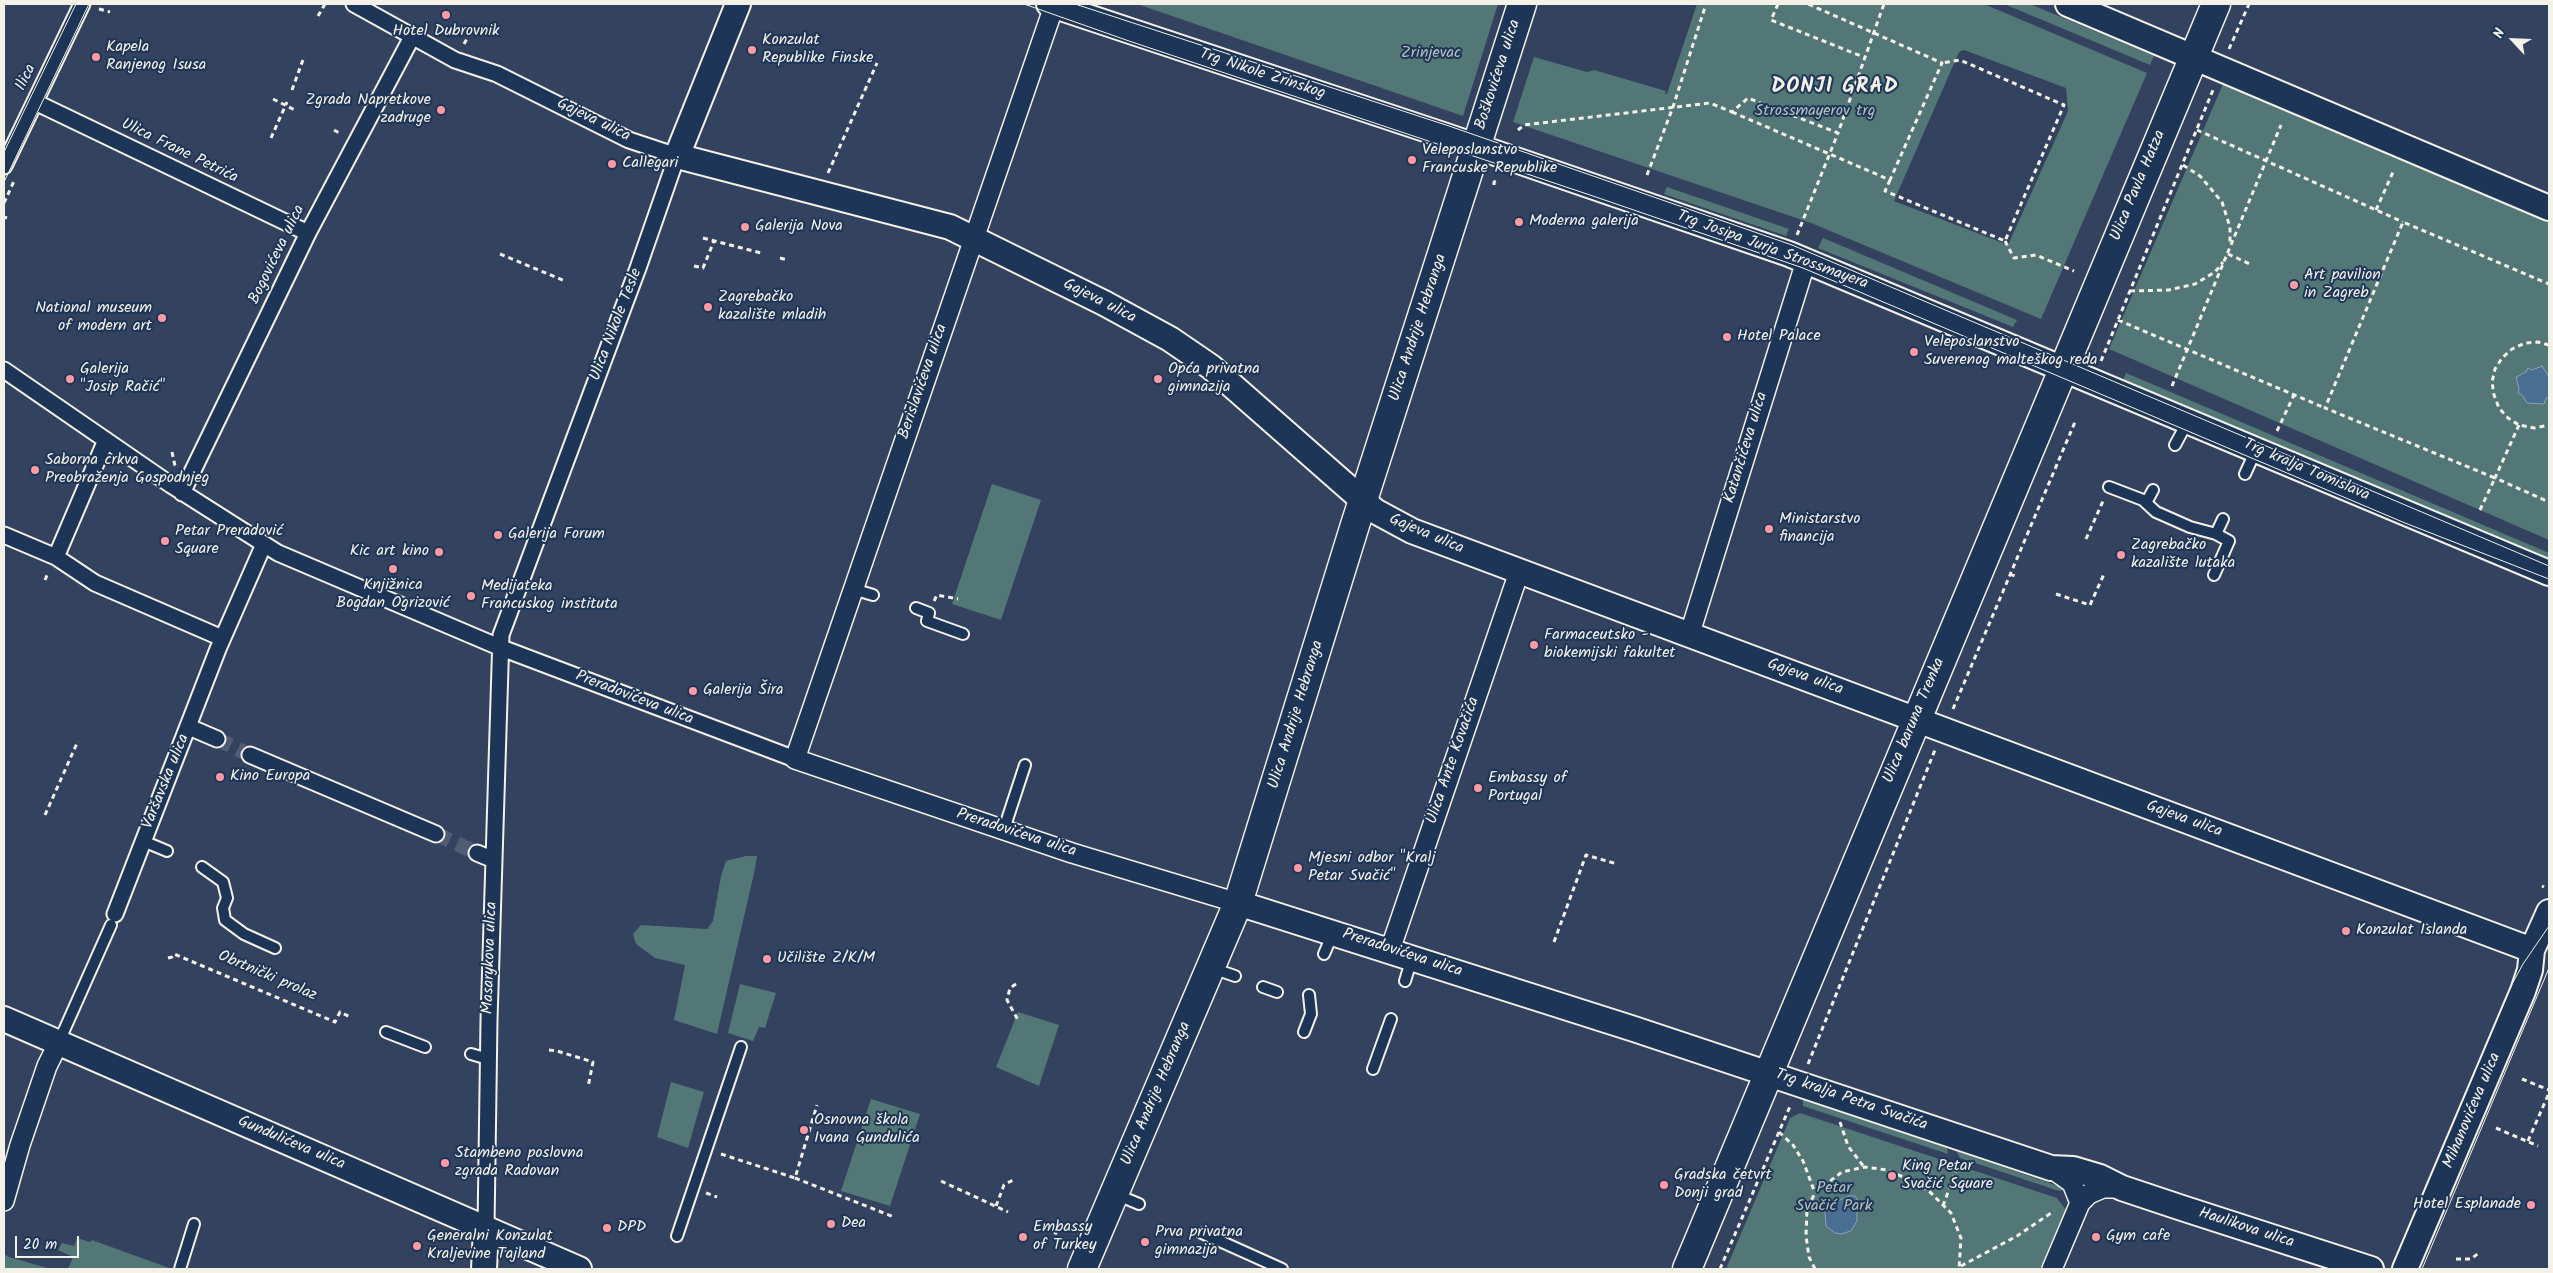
<!DOCTYPE html>
<html>
<head>
<meta charset="utf-8">
<style>
  body { margin:0 }
  #map { position:relative; width:2553px; height:1273px; overflow:hidden; background:#33425f; font-family:Kalam,sans-serif }
  canvas { display:block }
  .frame { position:absolute; inset:0; border:5px solid #f4f1e8; pointer-events:none }
  .north { position:absolute; left:2488px; top:15px; width:50px; height:50px; -webkit-text-stroke:4px #1d3557; paint-order:stroke; rotate:295deg; font-size:14px; font-weight:700; line-height:20px; text-align:center; color:#f4f1e8 }
  .north::after { content:''; display:block; margin:auto; width:18px; height:22px; background:#f4f1e8; clip-path:polygon(50% 0,100% 100%,50% 72%,0 100%) }
  .scale { position:absolute; left:15px; top:1236px; width:64px; height:22px; box-sizing:border-box; border:2px solid #f4f1e8; border-top:0; padding-left:6px; font-size:15px; line-height:18px; white-space:nowrap; color:#f4f1e8; -webkit-text-stroke:4px #1d3557; paint-order:stroke }
</style>
</head>
<body>
<div id="map">
<canvas width="2553" height="1273"></canvas>
<div class="frame"></div>
<div class="north">N</div>
<div class="scale">20 m</div>
</div>
<script>
const g = document.querySelector('canvas').getContext('2d');
g.lineJoin = 'round';
function paint(path, color) { g.fillStyle = color; g.fill(path, 'evenodd'); }
const toPath = rows => new Path2D(rows.map(r => 'M' + r).join(''));
function strokePath(path, color, width, dash) { g.strokeStyle = color; g.lineWidth = width; g.lineCap = dash ? 'butt' : 'round'; g.setLineDash(dash || []); g.stroke(path); }
function write(font, color, halo, rows, align = 'center') {
  g.font = font + ' Kalam,sans-serif'; g.lineWidth = 4; g.setLineDash([]); g.textBaseline = 'middle'; g.strokeStyle = halo; g.fillStyle = color; for (const [text, x, y, turn = 0] of rows) {
    g.save(); g.translate(x, y); g.rotate((+turn || 0) * Math.PI / 180); g.textAlign = isNaN(turn) ? turn : align; if (halo) g.strokeText(text, 0, 0); g.fillText(text, 0, 0); g.restore();
  }
}
const green = toPath([
  [1137,4,1498,4,1463,116],
  [1697,4,1984,4,2147,73,2041,319,1811,223,1513,122,1534,57,1587,72,1594,70,1666,91,1665,94,1667,94],
  [1964,50,2066,88,2068,111,2008,245,1894,201,1959,52],
  [2004,4,2030,4,2154,56,2150,65],
  [2223,84,2549,222,2549,540,2109,349],
  [1667,187,1789,229,1786,236,1664,194],
  [1823,238,2017,320,2013,327,1818,248],
  [2126,373,2549,553,2549,561,2123,380],
  [992,484,1041,500,1001,620,952,604],
  [746,856,757,856,755,869,717,1034,674,1020,685,965,655,958,636,944,633,934,641,925,707,929,713,921,721,876,726,861],
  [740,984,776,993,765,1028,759,1027,753,1041,728,1033],
  [1018,1012,1059,1025,1039,1086,996,1067],
  [671,1082,704,1092,688,1148,657,1137],
  [871,1099,920,1114,890,1206,841,1191],
  [1803,1099,1947,1148,1948,1154,1803,1106],
  [1800,1113,2057,1198,2066,1210,2042,1269,1726,1269,1790,1118],
  [1956,1151,2064,1188,2061,1191,2056,1190,1960,1158],
  [77,1238,90,1242,92,1240,172,1269,68,1269,73,1257,58,1250,62,1243,74,1246],
  [4,1254,9,1257,51,1269,4,1269]
]);
const water = toPath([
  [2542,366,2549,377,2549,398,2546,398,2544,404,2527,403,2522,395,2518,393,2519,389,2516,377,2526,372,2528,368,2532,370,2542,366],
  [1849,1196,1855,1196,1857,1199,1857,1221,1851,1231,1841,1234,1835,1233,1826,1226,1825,1212,1831,1204,1849,1196]
]);
const pedestrianTunnel = toPath([
  [217,739,250,755],
  [436,834,477,853]
]);
const path = toPath([
  [1778,4,1771,20,1866,58],
  [99,9,110,12],
  [318,16,325,4],
  [464,44,469,35],
  [2229,49,2249,4],
  [292,90,304,57],
  [273,99,295,110],
  [1732,112,1890,180,1942,63,1808,4],
  [334,130,341,134],
  [1518,130,1524,125,1710,103,1732,112,1748,98,1838,133,1884,4],
  [2197,130,2403,222],
  [271,138,287,102],
  [2183,165,2200,176,2222,202,2230,227,2230,245],
  [828,173,877,63],
  [1647,175,1673,107,1706,4],
  [1890,180,1885,191,2005,241,2064,105,1960,60,1942,63],
  [1494,185,1494,182,1499,179],
  [4,203,14,181],
  [2376,210,2393,172],
  [4,217,7,218],
  [1797,235,1838,133],
  [703,238,761,253],
  [2005,241,2014,258,2036,255,2074,271],
  [500,254,565,281],
  [2228,254,2250,264],
  [780,258,788,260],
  [694,266,703,268,714,241],
  [2130,291,2169,290,2195,284,2215,272,2223,262],
  [2118,320,2325,408],
  [2549,345,2538,342,2525,343,2512,349,2502,358,2495,369,2492,382,2494,395,2499,408,2508,418,2519,425,2534,428,2549,425],
  [2101,361,2213,90],
  [2172,386,2281,125],
  [2519,425,2495,478,2549,502],
  [2277,431,2294,395],
  [172,452,175,466],
  [2480,510,2495,478,2325,408,2403,222,2549,284],
  [2086,539,2103,501],
  [2010,574,2017,577],
  [45,580,48,573],
  [2056,594,2090,605,2104,574],
  [934,601,937,595,958,599],
  [1953,709,2075,422],
  [45,815,78,741],
  [2542,886,2544,887],
  [1554,942,1586,855,1617,864],
  [168,958,172,957,174,954,335,1022,340,1012,350,1017],
  [1016,984,1010,988,1007,1000,1019,1022],
  [549,1050,557,1051,593,1062,588,1087],
  [1808,1064,1935,750],
  [2522,1079,2549,1090],
  [1840,1122,1848,1146,1864,1167],
  [2496,1128,2538,1146],
  [1779,1132,1793,1145,1803,1161,1815,1193],
  [2528,1141,2549,1093],
  [721,1154,795,1178,817,1105],
  [795,1178,894,1217],
  [941,1181,1008,1212],
  [706,1193,717,1197],
  [996,1206,1004,1185,1013,1180],
  [1943,1206,1959,1162],
  [1054,1232,1057,1234],
  [2456,1259,2471,1259,2480,1252],
  [1961,1266,2017,1236,2054,1211],
  [1720,1269,1791,1104],
  [1815,1269,1809,1257,1806,1236,1807,1209,1815,1193,1826,1184,1842,1172,1865,1167,1887,1170,1908,1179,1929,1191,1951,1213,1961,1238,1959,1269]
]);
const service = toPath([
  [2175,445,2188,421],
  [2245,474,2256,450],
  [2109,487,2143,500,2156,512,2190,527,2216,534],
  [2146,503,2153,490],
  [2214,575,2229,541,2216,534,2223,519],
  [853,589,873,595],
  [916,608,929,613,927,621,963,634],
  [1004,829,1025,765],
  [143,841,167,851],
  [202,867,223,882,227,898,223,908,225,920,244,934,275,948],
  [1324,954,1333,933],
  [1212,968,1235,976],
  [1405,981,1412,958],
  [1263,987,1277,992],
  [386,1032,425,1047],
  [1304,1032,1311,1014,1309,995],
  [58,1044,111,925],
  [471,1054,488,1059],
  [1373,1069,1391,1019],
  [1115,1194,1139,1204],
  [1202,1233,1282,1269],
  [677,1236,741,1047],
  [180,1269,194,1224]
]);
const pedestrian = toPath([
  [354,4,455,60,497,74,629,140,677,156,638,268,501,635,489,1020,486,1228],
  [35,102,308,233],
  [4,166,82,4],
  [4,370,171,485,278,553,499,647,795,759],
  [182,493,308,233,412,37],
  [4,535,56,557,106,440],
  [56,557,95,583,222,638],
  [189,727,217,739],
  [250,755,436,834],
  [477,853,494,860],
  [115,914,218,649,264,544]
]);
const minor = toPath([
  [1054,6,795,759,1072,853,1238,903],
  [1689,636,1806,261],
  [1390,950,1519,572],
  [2051,1168,2072,1183,2080,1203,2052,1269],
  [4,1201,20,1145,47,1066,58,1044],
  [2080,1203,2089,1194,2103,1188,2122,1188]
]);
const tertiary = toPath([
  [738,4,677,156,950,227,1104,303,1170,339,1211,367,1375,511,1412,531,2532,950],
  [1049,4,1446,136,1789,254,2549,573],
  [2068,4,2549,208],
  [1238,903,1634,1029,2051,1168,2073,1169,2100,1177,2122,1188,2182,1208,2371,1269],
  [4,1019,579,1269],
  [484,1269,486,1228],
  [2405,1269,2523,991,2530,970,2532,950,2549,912]
]);
const secondary = toPath([
  [1082,1269,1238,903,1355,525,1522,4],
  [1687,1269,2216,4]
]);
const tram = toPath([
  [1024,4,1129,41,1590,195,1803,268,2405,523,2549,579],
  [1075,4,1449,126,1792,245,2549,566],
  [4,152,76,4],
  [4,182,89,4],
  [2391,1269,2511,986,2523,964,2549,926],
  [2422,1269,2549,968]
]);
const markers = [
  [446,15,5,"#ff9aa2"],
  [752,50,5,"#ff9aa2"],
  [96,57,5,"#ff9aa2"],
  [441,110,5,"#ff9aa2"],
  [1412,160,5,"#ff9aa2"],
  [612,164,5,"#ff9aa2"],
  [1519,222,5,"#ff9aa2"],
  [745,227,5,"#ff9aa2"],
  [2294,285,5,"#ff9aa2"],
  [708,307,5,"#ff9aa2"],
  [162,318,5,"#ff9aa2"],
  [1727,337,5,"#ff9aa2"],
  [1914,352,5,"#ff9aa2"],
  [70,379,5,"#ff9aa2"],
  [1158,379,5,"#ff9aa2"],
  [35,470,5,"#ff9aa2"],
  [1769,529,5,"#ff9aa2"],
  [498,535,5,"#ff9aa2"],
  [165,541,5,"#ff9aa2"],
  [439,552,5,"#ff9aa2"],
  [2121,555,5,"#ff9aa2"],
  [393,569,5,"#ff9aa2"],
  [471,596,5,"#ff9aa2"],
  [1534,645,5,"#ff9aa2"],
  [693,691,5,"#ff9aa2"],
  [220,777,5,"#ff9aa2"],
  [1478,788,5,"#ff9aa2"],
  [1298,868,5,"#ff9aa2"],
  [2346,931,5,"#ff9aa2"],
  [767,959,5,"#ff9aa2"],
  [804,1130,5,"#ff9aa2"],
  [445,1163,5,"#ff9aa2"],
  [1892,1176,5,"#ff9aa2"],
  [1664,1185,5,"#ff9aa2"],
  [2531,1205,5,"#ff9aa2"],
  [831,1224,5,"#ff9aa2"],
  [607,1228,5,"#ff9aa2"],
  [1023,1237,5,"#ff9aa2"],
  [2096,1237,5,"#ff9aa2"],
  [1145,1242,5,"#ff9aa2"],
  [417,1246,5,"#ff9aa2"]
];
const poiNames = [
  ["Hotel Dubrovnik",446,32,"center"],
  ["Konzulat",762,41],
  ["Republike Finske",762,59],
  ["Kapela",106,48],
  ["Ranjenog Isusa",106,66],
  ["Zgrada Napretkove",431,101,"right"],
  ["zadruge",431,119,"right"],
  ["Veleposlanstvo",1422,151],
  ["Francuske Republike",1422,169],
  ["Callegari",622,164],
  ["Moderna galerija",1529,222],
  ["Galerija Nova",755,227],
  ["Art pavilion",2304,276],
  ["in Zagreb",2304,294],
  ["Zagrebačko",718,298],
  ["kazalište mladih",718,316],
  ["National museum",152,309,"right"],
  ["of modern art",152,327,"right"],
  ["Hotel Palace",1737,337],
  ["Veleposlanstvo",1924,343],
  ["Suverenog malteškog reda",1924,361],
  ["Galerija",80,370],
  ["\"Josip Račić\"",80,388],
  ["Opća privatna",1168,370],
  ["gimnazija",1168,388],
  ["Saborna crkva",45,461],
  ["Preobraženja Gospodnjeg",45,479],
  ["Ministarstvo",1779,520],
  ["financija",1779,538],
  ["Petar Preradović",175,532],
  ["Square",175,550],
  ["Galerija Forum",508,535],
  ["Zagrebačko",2131,546],
  ["kazalište lutaka",2131,564],
  ["Kic art kino",429,552,"right"],
  ["Knjižnica",393,586,"center"],
  ["Bogdan Ogrizović",393,604,"center"],
  ["Medijateka",481,587],
  ["Francuskog instituta",481,605],
  ["Farmaceutsko -",1544,636],
  ["biokemijski fakultet",1544,654],
  ["Galerija Šira",703,691],
  ["Kino Europa",230,777],
  ["Embassy of",1488,779],
  ["Portugal",1488,797],
  ["Mjesni odbor \"Kralj",1308,859],
  ["Petar Svačić\"",1308,877],
  ["Konzulat Islanda",2356,931],
  ["Učilište Z/K/M",777,959],
  ["Osnovna škola",814,1121],
  ["Ivana Gundulića",814,1139],
  ["Stambeno poslovna",455,1154],
  ["zgrada Radovan",455,1172],
  ["King Petar",1902,1167],
  ["Svačić Square",1902,1185],
  ["Gradska četvrt",1674,1176],
  ["Donji grad",1674,1194],
  ["Hotel Esplanade",2521,1205,"right"],
  ["Dea",841,1224],
  ["DPD",617,1228],
  ["Embassy",1033,1228],
  ["of Turkey",1033,1246],
  ["Prva privatna",1155,1233],
  ["gimnazija",1155,1251],
  ["Generalni Konzulat",427,1237],
  ["Kraljevine Tajland",427,1255],
  ["Gym cafe",2106,1237]
];
const parkNames = [
  ["Zrinjevac",1431,54],
  ["Strossmayerov trg",1815,112],
  ["Petar",1834,1189],
  ["Svačić Park",1834,1207]
];
const streetNames = [
  ["Trg Nikole Zrinskog",1262,75,18],
  ["Boškovićeva ulica",1499,75,-72],
  ["Ilica",27,78,-64],
  ["Gajeva ulica",593,121,26],
  ["Ulica Frane Petrića",179,152,26],
  ["Ulica Pavla Hatza",2139,186,-67],
  ["Trg Josipa Jurja Strossmayera",1772,251,20],
  ["Bogovićeva ulica",278,255,-64],
  ["Gajeva ulica",1099,302,27],
  ["Ulica Nikole Tesle",617,325,-69],
  ["Ulica Andrije Hebranga",1419,328,-72],
  ["Berislavićeva ulica",924,382,-71],
  ["Katančićeva ulica",1747,448,-73],
  ["Trg kralja Tomislava",2306,471,23],
  ["Gajeva ulica",1426,535,23],
  ["Gajeva ulica",1805,678,20],
  ["Preradovićeva ulica",634,699,21],
  ["Ulica Andrije Hebranga",1297,715,-73],
  ["Ulica baruna Trenka",1915,721,-67],
  ["Ulica Ante Kovačića",1454,761,-71],
  ["Varšavska ulica",167,782,-68],
  ["Gajeva ulica",2184,820,20],
  ["Preradovićeva ulica",1016,834,18],
  ["Preradovićeva ulica",1402,954,18],
  ["Masarykova ulica",491,958,-88],
  ["Obrtnički prolaz",267,977,23],
  ["Ulica Andrije Hebranga",1157,1094,-67],
  ["Trg kralja Petra Svačića",1851,1101,19],
  ["Mihanovićeva ulica",2473,1111,-67],
  ["Gundulićeva ulica",291,1144,23],
  ["Haulikova ulica",2246,1229,18]
];
const districtNames = [
  ["DONJI GRAD",1835,88]
];
paint(green, '#537676');
paint(water, '#4a6e91');
strokePath(water, '#8ea2b4', 1);
strokePath(pedestrianTunnel, '#505c74', 15, [15, 8]);
strokePath(service, '#f4f1e8', 14);
strokePath(pedestrian, '#f4f1e8', 19);
strokePath(minor, '#f4f1e8', 22);
strokePath(tertiary, '#f4f1e8', 28);
strokePath(secondary, '#f4f1e8', 31);
strokePath(path, '#f4f1e8', 3, [5, 4]);
strokePath(service, '#1d3557', 10);
strokePath(pedestrian, '#1d3557', 15);
strokePath(minor, '#1d3557', 19);
strokePath(tertiary, '#1d3557', 24);
strokePath(secondary, '#1d3557', 28);
strokePath(tram, '#f4f1e8', 1);
for (const [x, y, r, color] of markers) { const dot = new Path2D(); dot.arc(x, y, r, 0, 2 * Math.PI); g.fillStyle = color; g.fill(dot); strokePath(dot, '#1d3557', 2); }
write('16px', '#f4f1e8', '#1d3557', poiNames, 'left');
write('16px', '#b4c0ba', '#1d3557', parkNames);
write('16px', '#f4f1e8', '#1d3557', streetNames);
g.letterSpacing = '1px';
write('bold 21px', '#f4f1e8', '#1d3557', districtNames);
g.letterSpacing = '0px';
</script>
</body>
</html>
